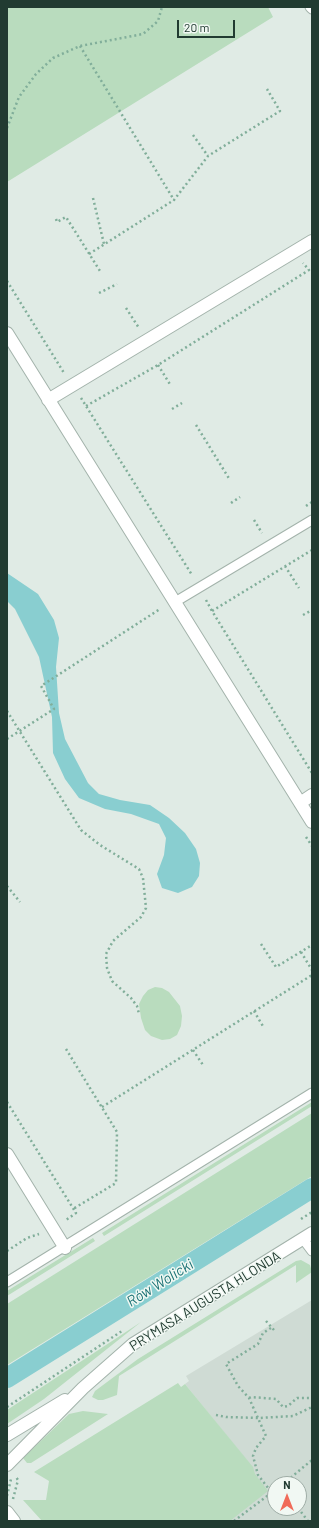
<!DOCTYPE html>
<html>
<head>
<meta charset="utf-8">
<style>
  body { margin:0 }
  #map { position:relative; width:319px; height:1528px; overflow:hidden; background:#e0ebe5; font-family:Barlow,sans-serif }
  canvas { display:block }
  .frame { position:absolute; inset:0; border:8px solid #213b31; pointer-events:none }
  .north { position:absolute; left:267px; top:1476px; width:40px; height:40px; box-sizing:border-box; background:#f1f8f3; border:1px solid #9eaca5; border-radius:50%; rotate:0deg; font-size:11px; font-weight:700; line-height:16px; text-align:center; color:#213b31 }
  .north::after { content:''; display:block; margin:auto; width:14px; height:18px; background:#f06b59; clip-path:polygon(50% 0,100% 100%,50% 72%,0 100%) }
  .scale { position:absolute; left:177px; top:20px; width:58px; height:18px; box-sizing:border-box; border:2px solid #213b31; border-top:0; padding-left:5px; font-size:12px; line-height:14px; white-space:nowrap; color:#213b31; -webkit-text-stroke:3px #f1f8f3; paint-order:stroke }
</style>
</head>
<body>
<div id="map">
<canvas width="319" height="1528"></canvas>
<div class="frame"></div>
<div class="north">N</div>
<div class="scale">20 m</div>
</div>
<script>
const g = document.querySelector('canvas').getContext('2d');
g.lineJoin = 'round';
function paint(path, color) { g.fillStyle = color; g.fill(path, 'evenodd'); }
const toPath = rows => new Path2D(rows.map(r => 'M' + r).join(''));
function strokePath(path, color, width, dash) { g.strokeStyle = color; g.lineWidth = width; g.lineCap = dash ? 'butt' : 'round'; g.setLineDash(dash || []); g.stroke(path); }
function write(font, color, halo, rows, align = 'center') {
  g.font = font + ' Barlow,sans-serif'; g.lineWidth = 3; g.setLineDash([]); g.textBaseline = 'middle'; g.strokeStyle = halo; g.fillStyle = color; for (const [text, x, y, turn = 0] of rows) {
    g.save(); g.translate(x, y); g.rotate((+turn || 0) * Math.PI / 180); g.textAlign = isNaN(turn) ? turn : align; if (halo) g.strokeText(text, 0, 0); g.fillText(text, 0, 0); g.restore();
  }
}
const built = toPath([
  [312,1300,312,1521,176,1521,252,1467,185,1384,189,1381,186,1376],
  [275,1484,299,1484,299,1508,275,1508]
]);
const green = toPath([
  [7,7,268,7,273,17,7,182],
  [155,987,162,988,169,992,180,1006,182,1016,181,1026,177,1035,170,1039,162,1040,151,1036,145,1030,141,1018,139,1004,143,996,148,990],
  [312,1102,312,1106,104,1236,102,1233],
  [312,1113,312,1176,7,1365,7,1304],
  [93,1238,95,1241,7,1296,7,1291],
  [301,1260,310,1265,312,1272,296,1283,296,1265,119,1376,117,1395,103,1400,98,1400,92,1397,95,1391,138,1359,296,1261],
  [141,1322,44,1399,7,1424,7,1410],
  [178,1383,181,1387,185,1384,253,1467,255,1474,268,1491,230,1521,42,1521,23,1500,46,1500,49,1481,34,1472],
  [83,1411,108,1414,31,1463,27,1463,23,1458,69,1414]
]);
const water = toPath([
  [7,573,38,594,54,620,59,638,56,667,59,713,65,739,88,783,99,794,120,800,150,805,169,818,185,833,196,849,200,863,199,876,192,887,178,893,162,888,157,874,164,855,166,838,159,824,131,814,105,809,79,798,65,779,53,753,52,717,39,657,15,609,7,601]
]);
const canal = toPath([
  [7,1378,312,1188]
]);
const path = toPath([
  [80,46,174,200],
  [7,128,19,97,36,74,53,58,80,46,143,34,158,21,162,7],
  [193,135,208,156],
  [93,198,104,244],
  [56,219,57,222,66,217,100,271],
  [89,254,174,200,208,156,280,111,267,89],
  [7,281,64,373],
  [99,293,117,284],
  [126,308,139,328],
  [158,365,171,386],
  [81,398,192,575],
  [86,406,158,365,309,270,303,263],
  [172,409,182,403],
  [196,425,230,480],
  [231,503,240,497],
  [306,506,312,502],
  [254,520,262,533],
  [312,550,212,611,312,773],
  [285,566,299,588],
  [206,600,212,611],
  [303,615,312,610],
  [7,711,81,830,100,845,139,869,143,878,146,908,141,917,113,941,106,954,107,968,112,981,131,998,137,1006,139,1014],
  [7,739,54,709,41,686,160,609],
  [306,837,312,846],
  [7,886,20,902],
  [261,944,276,967,312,945],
  [301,952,312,970],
  [254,1011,264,1028],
  [66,1049,117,1132,116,1183,73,1209],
  [193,1050,203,1065],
  [7,1102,76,1213,66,1220],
  [102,1107,312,975],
  [301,1219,312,1212],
  [7,1251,27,1238,39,1234],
  [266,1321,274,1330],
  [271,1328,263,1333,258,1344,226,1364,238,1386,249,1398,266,1436,256,1448,253,1456,258,1475,272,1493],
  [249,1398,251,1397,276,1399,283,1407,288,1406,297,1398,312,1398],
  [7,1407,122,1331],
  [216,1415,226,1417,259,1418,293,1416,312,1407],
  [283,1484,312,1460],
  [7,1496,11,1479],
  [13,1499,18,1480,16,1477],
  [298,1508,308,1521],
  [234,1521,275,1490]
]);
const service = toPath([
  [310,7,312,9],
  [175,602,312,520],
  [303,1239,312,1251],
  [7,1282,312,1093]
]);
const minor = toPath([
  [7,333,312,822],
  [48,400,312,241],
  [300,803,312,795],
  [7,1154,65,1248],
  [7,1435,65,1400],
  [7,1465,83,1388,133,1344,312,1233],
  [7,1512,14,1521]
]);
const streetNames = [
  ["PRYMASA AUGUSTA HLONDA",205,1301,-32]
];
const waterNames = [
  ["Rów Wolicki",160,1283,-32]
];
paint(built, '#cfdbd4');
paint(green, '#b9dcbe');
paint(water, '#89ced0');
strokePath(canal, '#89ced0', 20);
strokePath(service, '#a3b3ab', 11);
strokePath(minor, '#a3b3ab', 14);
strokePath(path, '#81ae9a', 2.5, [2, 3]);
strokePath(service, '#fff', 9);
strokePath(minor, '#fff', 12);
write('14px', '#213b31', '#f1f8f3', streetNames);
write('italic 15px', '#1c7376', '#f1f8f3', waterNames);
</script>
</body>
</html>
